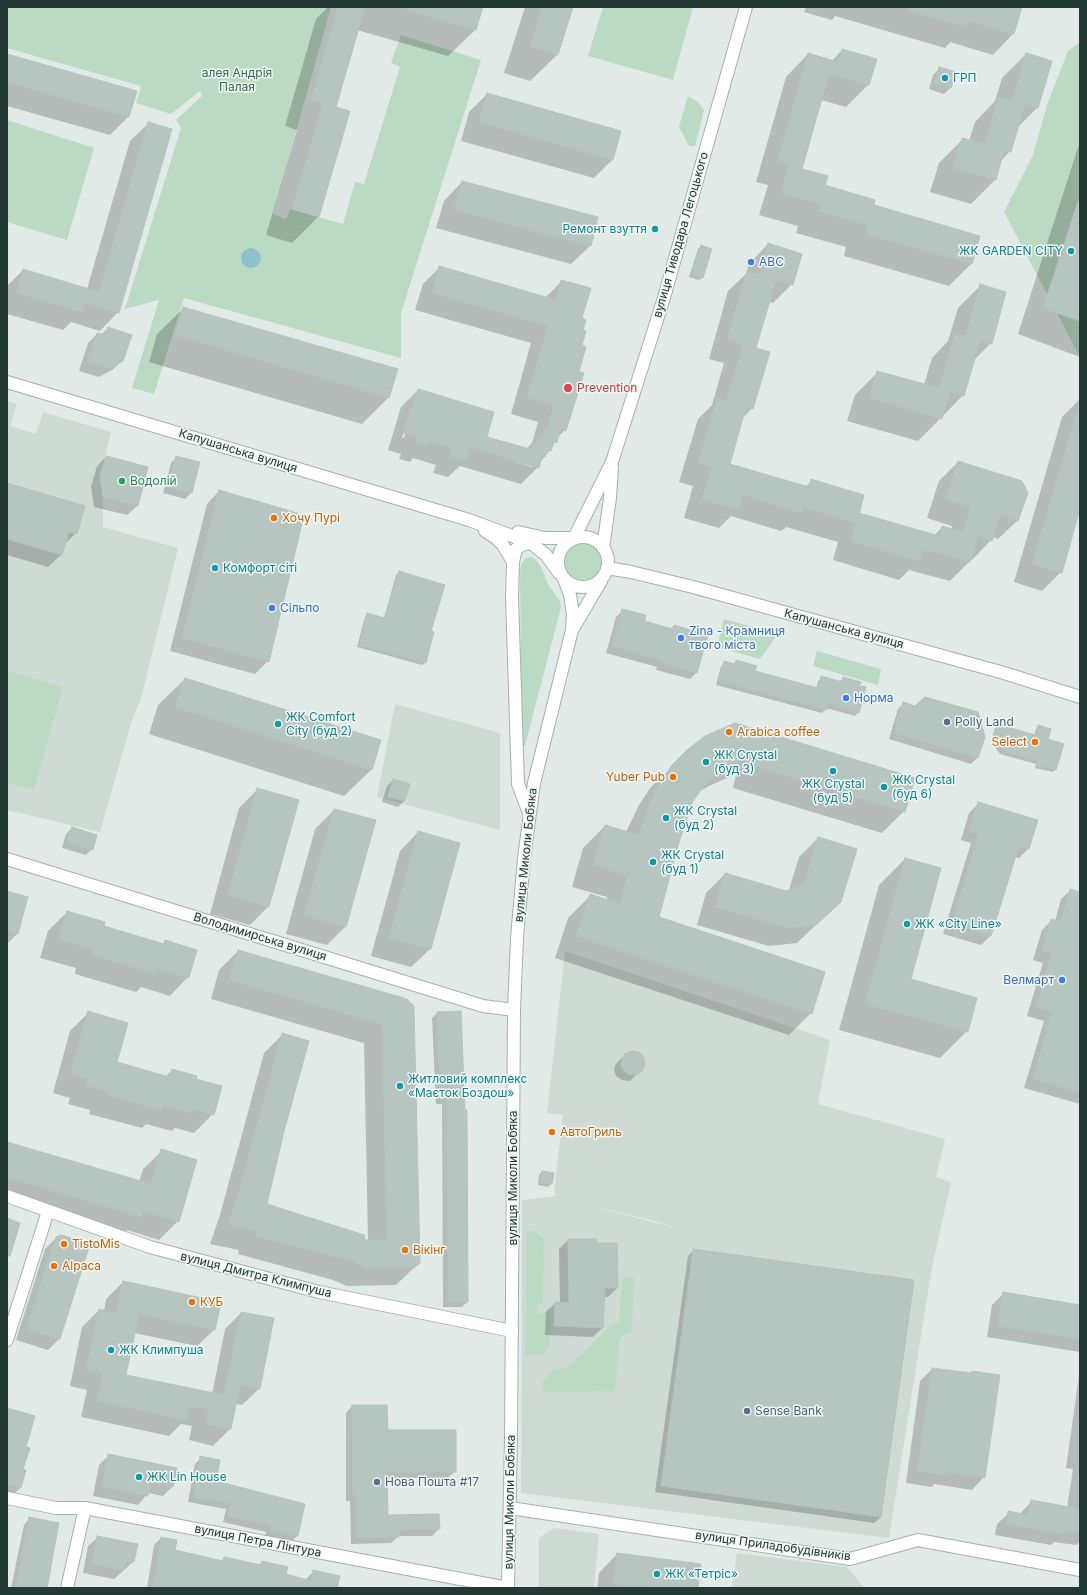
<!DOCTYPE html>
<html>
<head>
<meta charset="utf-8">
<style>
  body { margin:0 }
  #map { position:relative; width:1087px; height:1595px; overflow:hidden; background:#e1eae6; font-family:Inter,sans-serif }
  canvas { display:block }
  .frame { position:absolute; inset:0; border:8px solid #233933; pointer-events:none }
</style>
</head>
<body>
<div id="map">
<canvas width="1087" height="1595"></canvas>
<div class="frame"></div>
</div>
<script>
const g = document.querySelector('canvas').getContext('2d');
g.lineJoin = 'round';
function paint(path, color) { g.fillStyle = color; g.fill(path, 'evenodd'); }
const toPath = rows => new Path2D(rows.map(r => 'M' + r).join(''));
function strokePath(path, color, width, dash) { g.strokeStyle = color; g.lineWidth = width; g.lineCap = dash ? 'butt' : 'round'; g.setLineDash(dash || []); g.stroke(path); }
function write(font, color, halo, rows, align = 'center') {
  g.font = font + ' Inter,sans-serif'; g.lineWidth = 3; g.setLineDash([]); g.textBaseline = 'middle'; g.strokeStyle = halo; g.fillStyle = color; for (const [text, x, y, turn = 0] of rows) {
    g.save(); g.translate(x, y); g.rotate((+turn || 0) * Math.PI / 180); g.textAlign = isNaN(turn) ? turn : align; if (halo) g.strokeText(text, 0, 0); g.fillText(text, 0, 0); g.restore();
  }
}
const built = toPath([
  [7,401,17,404,10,426,36,434,43,412,111,432,100,477,103,497,103,527,178,548,141,699,132,720,100,832,7,810],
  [395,704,500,733,500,830,377,797],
  [565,951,830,1040,818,1104,945,1139,936,1177,951,1182,932,1267,889,1538,521,1493,522,1200,556,1196,554,1193,563,1115,547,1113],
  [588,1205,655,1221,683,1230],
  [554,1528,599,1534,594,1588,539,1588,539,1538],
  [737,1553,847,1567,865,1588,732,1588]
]);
const green = toPath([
  [7,7,331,7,273,214,286,219,290,209,343,224,355,182,364,184,400,67,391,63,401,35,481,60,401,313,401,358,184,298,154,394,132,388,159,300,125,309,181,128,176,120,202,96,200,91,171,114,136,103,141,86,7,48],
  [603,7,693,7,673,80,588,56],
  [1080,42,1080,357,1004,212,1033,155,1047,105,1068,51],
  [688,96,698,102,704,110,695,146,689,146,679,127],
  [7,120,94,148,67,240,7,222],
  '562 562a20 20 0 1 1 40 0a20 20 0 1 1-40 0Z',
  [531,557,536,560,541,567,548,584,560,601,561,607,525,746,522,745,520,574,521,564,526,558],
  [724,619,778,634,760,659,717,647],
  [817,651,881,669,878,685,813,666],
  [7,671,63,687,34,790,7,782],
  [527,1230,536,1232,544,1238,543,1304,537,1305,537,1313,544,1313,547,1307,551,1309,550,1345,542,1355,525,1354],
  [634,1277,632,1331,620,1337,615,1391,543,1392,542,1382,554,1370,568,1367,610,1326,619,1322,622,1278]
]);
const water = toPath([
  '241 258a10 10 0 1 1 20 0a10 10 0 1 1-20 0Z'
]);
const shadow = toPath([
  [328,7,482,7,475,30,448,56,357,30,335,108,319,216,292,243,266,235,297,130,285,126,316,19],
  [525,7,572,7,557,55,530,81,504,73],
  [806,7,1012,7,1013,34,993,55,950,42,945,48,835,16,832,20,804,12],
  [842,50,875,60,868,85,846,107,821,100,801,169,824,186,872,206,979,237,971,264,949,286,844,256,846,247,796,233,798,226,759,215,768,185,756,182,786,77,808,54,832,61],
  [1026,54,1051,62,1037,108,1017,128,1010,151,1000,162,995,180,971,204,930,192,939,163,963,139,969,141,975,122,995,101,1002,78],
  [7,55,135,91,128,117,110,135,7,106],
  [939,69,950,88,944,94,929,89,933,75],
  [487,94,620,132,612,160,594,178,461,141,469,112],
  [149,123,118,312,100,331,71,322,63,330,7,314,7,286,23,270,87,289,130,141],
  [1080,141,1080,357,1018,334],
  [462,182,590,246,571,264,436,228,444,201],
  [768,244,792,284,773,303,769,302,755,349,752,408,742,419,729,464,805,487,812,481,857,516,934,536,942,527,951,530,952,526,927,518,939,481,958,462,1018,520,998,539,992,537,991,540,972,560,970,559,969,562,950,581,909,570,899,580,833,560,838,542,786,527,781,531,731,516,719,528,684,518,693,486,679,482,698,419,712,405,724,363,709,359,728,291,746,274,749,264],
  [701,246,702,278,699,280,689,277,698,249],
  [440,267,545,298,562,281,581,319,582,331,578,372,565,430,557,438,550,450,540,462,538,467,521,484,460,466,448,477,433,473,436,465,413,458,410,462,399,459,401,454,388,450,401,407,418,390,485,437,527,449,532,443,538,422,511,414,531,343,415,310,423,284],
  [411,409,413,409,404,438,402,438],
  [514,459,534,465,532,467,514,461],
  [981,285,991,343,973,361,963,395,941,418,918,441,847,421,855,395,878,372,924,385,932,358,948,341,958,308],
  [184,308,388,398,362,424,149,362,157,334],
  [108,328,122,361,112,370,99,377,79,371,88,343,97,334,101,335],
  [1080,399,1080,506,1061,572,1042,591,1014,582,1062,417],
  [106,457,147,467,137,506,127,515,94,507,91,487,97,466],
  [177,457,191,493,185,499,163,493,171,463],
  [7,484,76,533,63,546,61,555,48,567,7,555],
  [219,491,268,661,255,674,170,651,207,504],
  [399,573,430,632,433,633,425,663,422,665,357,647,365,617,368,614,384,618,396,575],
  [623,610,644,622,670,629,674,626,707,635,696,673,690,679,656,670,657,667,606,653,616,617],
  [736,661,754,672,816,689,818,681,822,677,839,682,843,678,858,687,858,712,855,716,826,708,822,713,716,685,721,666,725,663,733,665],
  [185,679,380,741,371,770,344,796,149,734,158,705],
  [904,703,984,737,977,758,971,764,889,739,898,709],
  [733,725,904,811,882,833,733,788,736,774,709,786,698,792,693,800,679,839,657,918,811,1013,789,1035,555,958,568,918,590,896,606,901,607,897,572,887,583,848,605,826,626,832,639,805,650,788,665,774,688,751],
  [998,725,1034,736,1036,729,1039,726,1046,739,1056,769,1053,772,1035,768,1036,764,1000,754,991,742,995,728],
  [393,780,404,801,398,807,382,802,387,786],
  [257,790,269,906,250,925,210,914,239,808],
  [978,804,1028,849,1019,858,1015,857,990,936,981,945,943,934,971,843,961,840,969,813],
  [334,810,345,927,327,945,286,934,315,829],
  [72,828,92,849,86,855,62,848,66,834],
  [418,832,459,843,430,949,411,967,371,956,400,851],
  [818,838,821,920,797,943,769,946,697,925,706,893,725,874,786,892,789,890,799,857],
  [905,859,910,980,967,1031,940,1058,839,1030,879,885],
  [1071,890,1080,893,1080,1104,1024,1088,1044,1021,1027,1016,1043,963,1033,960,1042,930,1051,921,1055,921,1061,899],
  [7,892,27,897,17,934,7,944],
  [67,912,102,926,162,944,165,941,188,977,170,996,141,987,136,992,75,974,76,968,40,958,48,931],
  [238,951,406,1000,419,1263,396,1285,347,1286,333,1280,238,1254,239,1250,210,1244,220,1215,264,1053,283,1034,283,1131,265,1205,364,1241,368,1240,364,1043,211,999,219,970],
  [89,1012,116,1063,165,1077,172,1070,195,1080,213,1114,194,1133,175,1128,172,1131,146,1124,142,1128,89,1114,90,1110,68,1104,70,1098,53,1093,70,1031],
  [437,1013,464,1111,467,1302,462,1307,443,1307,442,1104,436,1104,432,1018],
  [632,1052,640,1055,642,1057,644,1064,642,1069,630,1081,622,1080,616,1076,614,1070,615,1065,626,1053],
  [7,1143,139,1182,143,1169,162,1151,178,1221,159,1240,127,1230,122,1235,7,1201],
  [542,1172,551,1184,548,1187,538,1185,539,1175],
  [56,1238,59,1339,48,1350,16,1340,45,1249],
  [568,1240,596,1244,617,1288,608,1297,604,1297,602,1328,593,1337,545,1335,546,1312,555,1303,560,1303,559,1249],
  [694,1250,881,1517,874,1523,655,1492,688,1256],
  [123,1282,214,1330,197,1346,134,1333,125,1375,212,1394,225,1329,241,1313,259,1389,242,1405,235,1404,230,1429,213,1446,189,1440,192,1426,181,1424,169,1436,81,1417,87,1390,70,1386,82,1327,99,1310,104,1311,106,1299],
  [1004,1293,1080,1306,1080,1352,987,1337,992,1305],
  [932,1369,970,1374,972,1372,984,1477,972,1490,934,1484,932,1487,906,1483,920,1381],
  [1080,1369,1080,1541,1076,1545,1054,1542,1051,1545,995,1535,997,1524,1009,1513,1019,1515,1031,1502,1067,1508,1073,1469,1066,1468],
  [352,1406,387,1431,455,1471,448,1478,387,1478,387,1516,439,1529,432,1536,399,1536,391,1543,351,1544,350,1501,346,1501,346,1413],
  [7,1409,25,1448,22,1470,25,1471,20,1488,12,1496,7,1495],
  [108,1456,176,1469,172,1487,163,1496,148,1493,138,1505,93,1496,99,1465],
  [201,1458,215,1482,297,1536,291,1542,265,1536,266,1532,223,1522,226,1509,188,1502,195,1464],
  [30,1518,46,1588,11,1588,24,1525],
  [98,1537,133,1562,114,1579,83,1573,88,1546],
  [161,1538,174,1550,221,1561,224,1558,258,1566,262,1562,285,1575,306,1581,307,1578,314,1571,336,1588,147,1588,154,1545],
  [617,1554,697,1588,597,1588,599,1573]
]);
const building = toPath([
  [338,7,365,7,336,107,350,111,319,217,292,209,323,103,311,100,338,7],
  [407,7,483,7,476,30,406,10,407,7],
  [542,7,573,7,558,55,530,47,542,7],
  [907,7,1022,7,1014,34,968,21,966,27,907,10,907,7],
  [842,49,877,59,869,85,829,74,802,169,828,176,825,185,875,200,874,205,980,236,972,264,866,234,868,225,818,211,820,204,781,193,789,163,778,160,808,53,838,62,842,49],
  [1026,53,1052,61,1038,108,1025,104,1011,152,1004,150,996,180,953,168,962,138,985,144,998,97,1012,101,1026,53],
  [7,54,137,91,129,117,7,82,7,54],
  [939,67,956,72,951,88,934,83,939,67],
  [487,93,621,131,613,160,479,122,487,93],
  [148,122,172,129,119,313,85,303,82,312,16,293,23,269,99,292,148,122],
  [462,181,598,217,591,246,454,210,462,181],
  [1078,202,1080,202,1080,321,1043,308,1078,202],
  [768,243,802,254,793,285,776,280,756,348,770,352,753,409,746,407,730,464,809,487,811,479,864,495,858,519,859,513,939,536,942,526,963,532,971,507,945,499,958,461,1022,481,1028,493,1018,521,1000,515,992,541,978,536,970,562,923,549,919,561,851,541,856,523,803,507,802,513,743,495,739,510,702,499,712,467,698,463,717,398,726,401,743,344,727,339,747,271,759,274,768,243],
  [701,245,712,249,703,278,691,275,701,245],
  [439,266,556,300,561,280,591,288,582,318,586,320,583,330,586,331,582,345,586,347,579,371,584,373,580,386,566,431,561,429,557,443,554,442,551,451,548,450,545,457,542,456,539,468,470,447,466,461,450,456,452,448,429,441,428,445,416,442,417,437,404,433,418,389,494,412,487,437,530,449,532,443,536,444,538,437,541,438,544,429,547,430,554,405,527,397,548,326,432,293,439,266],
  [980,284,1006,292,992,344,980,341,964,396,950,392,942,419,870,398,877,371,939,388,955,334,966,336,980,284],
  [183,307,398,369,389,398,175,335,183,307],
  [108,327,132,335,123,361,109,368,87,361,97,333,105,335,108,327],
  [1077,411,1080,411,1080,509,1062,573,1032,564,1077,411],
  [106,456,148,467,138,506,103,497,100,477,106,456],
  [176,456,200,462,192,493,168,487,176,456],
  [7,483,85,506,77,534,69,532,62,555,7,539,7,483],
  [219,490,304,515,269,662,182,638,219,490],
  [399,571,445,585,431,631,434,632,426,663,359,645,367,613,385,618,399,571],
  [622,609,646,615,645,621,672,629,674,625,708,635,697,673,662,663,663,661,612,646,622,609],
  [736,660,757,666,755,671,818,688,821,676,842,682,843,677,861,682,859,686,866,687,859,713,828,704,827,710,719,681,724,661,735,664,736,660],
  [185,678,381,740,372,770,175,707,185,678],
  [925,697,978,712,985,737,978,758,894,733,903,702,915,706,925,697],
  [735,723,915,778,905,812,754,766,757,754,732,764,719,772,703,787,693,801,680,839,659,917,825,972,812,1014,576,936,590,894,620,904,628,875,593,865,605,825,639,835,648,807,661,781,672,765,687,750,705,736,735,723],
  [997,724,1035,735,1038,725,1051,729,1048,739,1064,744,1056,770,1037,765,1038,762,1003,751,993,739,997,724],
  [393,779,410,784,405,801,388,797,393,779],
  [257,788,299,800,269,907,228,895,257,788],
  [978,802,1038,820,1029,849,1019,846,991,936,951,924,979,834,969,831,978,802],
  [334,809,376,820,346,927,304,915,334,809],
  [72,827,97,835,93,850,67,842,72,827],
  [418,831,460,843,431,949,389,938,418,831],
  [818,837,857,849,841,902,816,925,788,928,715,907,725,873,786,891,804,884,818,837],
  [905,858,941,868,911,979,977,998,968,1032,865,1004,905,858],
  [1070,889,1080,892,1080,1092,1033,1079,1052,1012,1036,1007,1051,954,1042,951,1051,919,1061,922,1070,889],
  [7,891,28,897,18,934,7,931,7,891],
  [67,911,105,922,104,926,164,944,165,940,197,950,189,978,157,968,156,974,93,955,94,950,58,939,67,911],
  [238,950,407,999,414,1006,420,1263,415,1267,366,1268,352,1261,256,1236,257,1231,228,1225,238,1195,282,1033,309,1041,284,1131,267,1204,364,1235,365,1240,387,1239,382,1024,229,980,238,950],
  [88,1011,128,1023,117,1062,169,1077,172,1069,197,1076,196,1079,222,1086,214,1115,193,1109,191,1113,163,1105,161,1110,107,1095,108,1092,86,1085,88,1079,70,1074,88,1011],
  [461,1011,465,1110,467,1110,468,1302,448,1302,447,1099,440,1099,437,1012,461,1011],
  '621 1063a12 12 0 1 1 24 0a12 12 0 1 1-24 0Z',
  [7,1142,151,1184,161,1149,197,1160,179,1222,143,1211,141,1217,7,1177,7,1142],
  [542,1171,554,1173,552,1184,540,1183,542,1171],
  [7,1218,20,1223,10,1256,7,1256,7,1218],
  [61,1235,90,1244,60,1339,26,1329,56,1237,61,1235],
  [568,1239,597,1239,597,1243,617,1243,618,1288,605,1288,603,1328,554,1326,555,1302,569,1303,568,1239],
  [693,1249,914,1280,881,1517,661,1486,693,1249],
  [123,1281,221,1302,215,1330,139,1314,126,1375,224,1395,241,1312,274,1318,260,1389,240,1385,231,1429,206,1424,208,1409,189,1406,186,1420,97,1401,103,1374,86,1370,99,1309,116,1313,123,1281],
  [1003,1292,1080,1305,1080,1339,998,1326,1003,1292],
  [932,1368,971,1373,972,1371,1000,1375,985,1478,946,1472,945,1475,917,1471,932,1368],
  [352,1405,387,1405,388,1430,456,1430,456,1472,387,1472,388,1515,439,1514,440,1529,399,1530,399,1537,357,1538,357,1495,353,1495,352,1405],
  [7,1408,35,1416,26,1447,30,1448,23,1469,26,1470,21,1488,7,1484,7,1408],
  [108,1454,177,1468,173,1487,151,1483,148,1496,102,1487,108,1454],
  [200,1456,220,1460,216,1481,305,1504,298,1536,270,1530,271,1526,228,1516,231,1503,194,1497,200,1456],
  [1031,1500,1080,1509,1080,1533,1064,1530,1063,1534,1006,1524,1008,1511,1028,1515,1031,1500],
  [29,1517,59,1523,47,1588,16,1588,29,1517],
  [97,1536,138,1544,134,1562,126,1561,124,1570,92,1564,97,1536],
  [161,1537,177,1540,175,1550,223,1561,224,1557,261,1565,262,1561,288,1567,286,1574,311,1581,313,1570,340,1576,337,1588,152,1588,158,1561,161,1537],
  [617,1553,701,1564,698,1588,647,1588,613,1583,617,1553]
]);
const minor = toPath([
  [7,859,483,1006,514,1010],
  [7,1196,150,1247,319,1292,512,1331],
  [7,1340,48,1211],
  [7,1498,56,1508,85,1508,508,1588],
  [510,1508,850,1559,918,1540,1080,1570],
  [67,1588,85,1508]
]);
const tertiary = toPath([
  [7,382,469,520,531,543,546,555,559,573],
  [485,531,496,538,503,545,513,562],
  [518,532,545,538,574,538],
  '558 562a25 25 0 1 1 50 0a25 25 0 1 1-50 0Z',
  [574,538,612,462,663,301,746,7],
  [603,548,610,498,612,467],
  [607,568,631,572,693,587,1004,673,1080,697],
  [574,627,601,581],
  [529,813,518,784,512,598,513,562,516,549,522,545,531,543],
  [508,1588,511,1438,514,1010,517,938,524,858,534,783,572,630,573,615,570,595,564,579]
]);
const markers = [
  [945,78,4,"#0f9aa8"],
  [655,229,4,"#0f9aa8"],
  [1071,251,4,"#0f9aa8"],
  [751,262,4,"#3f7fe0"],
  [568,388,5,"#e0444e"],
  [122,481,4,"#2e9e5b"],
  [274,518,4,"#e8710a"],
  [215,568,4,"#0f9aa8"],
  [272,608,4,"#3f7fe0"],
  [681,638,4,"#3f7fe0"],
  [846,698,4,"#3f7fe0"],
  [947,722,4,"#5c6f8a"],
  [278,724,4,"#0f9aa8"],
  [729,732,4,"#e8710a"],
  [1035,742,4,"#e8710a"],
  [706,762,4,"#0f9aa8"],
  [833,771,4,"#0f9aa8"],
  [673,777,4,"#e8710a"],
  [884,787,4,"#0f9aa8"],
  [666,818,4,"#0f9aa8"],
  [653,862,4,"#0f9aa8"],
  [907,924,4,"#0f9aa8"],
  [1062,980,4,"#3f7fe0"],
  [400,1086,4,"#0f9aa8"],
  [552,1132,4,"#e8710a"],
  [64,1244,4,"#e8710a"],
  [405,1250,4,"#e8710a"],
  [54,1266,4,"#e8710a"],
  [192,1302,4,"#e8710a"],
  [111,1350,4,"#0f9aa8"],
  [747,1411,4,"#5c6f8a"],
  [139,1477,4,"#0f9aa8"],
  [377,1482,4,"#5c6f8a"],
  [657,1574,4,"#0f9aa8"]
];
const parkNames = [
  ["алея Андрія",237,73],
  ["Палая",237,87]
];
const cultureNames = [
  ["ГРП",953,78],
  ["Ремонт взуття",647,229,"right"],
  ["ЖК GARDEN CITY",1063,251,"right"],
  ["Комфорт сіті",223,568],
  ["ЖК Comfort",286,717],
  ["City (буд 2)",286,731],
  ["ЖК Crystal",714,755],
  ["(буд 3)",714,769],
  ["ЖК Crystal",892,780],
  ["(буд 6)",892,794],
  ["ЖК Crystal",833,784,"center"],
  ["(буд 5)",833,798,"center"],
  ["ЖК Crystal",674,811],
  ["(буд 2)",674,825],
  ["ЖК Crystal",661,855],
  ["(буд 1)",661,869],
  ["ЖК «City Line»",915,924],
  ["Житловий комплекс",408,1079],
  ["«Маєток Боздош»",408,1093],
  ["ЖК Климпуша",119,1350],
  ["ЖК Lin House",147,1477],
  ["ЖК «Тетріс»",665,1574]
];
const streetNames = [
  ["вулиця Тиводара Легоцького",681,235,-74],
  ["Капушанська вулиця",238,451,17],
  ["Капушанська вулиця",844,629,15],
  ["вулиця Миколи Бобяка",526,855,-84],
  ["Володимирська вулиця",260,937,17],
  ["вулиця Миколи Бобяка",513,1178,-90],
  ["вулиця Дмитра Климпуша",256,1275,14],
  ["вулиця Миколи Бобяка",510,1502,-89],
  ["вулиця Петра Лінтура",258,1541,11],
  ["вулиця Приладобудівників",773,1546,8]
];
const shopNames = [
  ["ABC",759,262],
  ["Сільпо",280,608],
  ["Zina - Крамниця",689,631],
  ["твого міста",689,645],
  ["Норма",854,698],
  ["Велмарт",1054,980,"right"]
];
const healthNames = [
  ["Prevention",577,388]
];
const leisureNames = [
  ["Водолій",130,481]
];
const foodNames = [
  ["Хочу Пурі",282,518],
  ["Arabica coffee",737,732],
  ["Select",1027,742,"right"],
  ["Yuber Pub",665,777,"right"],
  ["АвтоГриль",560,1132],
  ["TistoMis",72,1244],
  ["Вікінг",413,1250],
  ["Alpaca",62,1266],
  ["КУБ",200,1302]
];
const serviceNames = [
  ["Polly Land",955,722],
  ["Sense Bank",755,1411],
  ["Нова Пошта #17",385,1482]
];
paint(built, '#cfdad5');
paint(green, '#bbdac4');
paint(water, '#8dc1cb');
paint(shadow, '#0003');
paint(building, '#b6c5bf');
strokePath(building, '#b4c3bd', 1);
strokePath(minor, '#a4b1ad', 14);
strokePath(tertiary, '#a4b1ad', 14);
strokePath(minor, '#fff', 12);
strokePath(tertiary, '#fff', 12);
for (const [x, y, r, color] of markers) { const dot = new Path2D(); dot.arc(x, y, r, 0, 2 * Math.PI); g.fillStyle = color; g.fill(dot); strokePath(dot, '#f1f7f4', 1.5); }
write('12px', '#306d48', '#f1f7f4', parkNames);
write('12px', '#0d838f', '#f1f7f4', cultureNames, 'left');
write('12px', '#233933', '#f1f7f4', streetNames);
write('12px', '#366cbe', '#f1f7f4', shopNames, 'left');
write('12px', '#be3a42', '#f1f7f4', healthNames, 'left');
write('12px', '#27864d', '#f1f7f4', leisureNames, 'left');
write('12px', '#c56008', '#f1f7f4', foodNames, 'left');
write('12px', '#4e5e75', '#f1f7f4', serviceNames, 'left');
</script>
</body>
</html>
